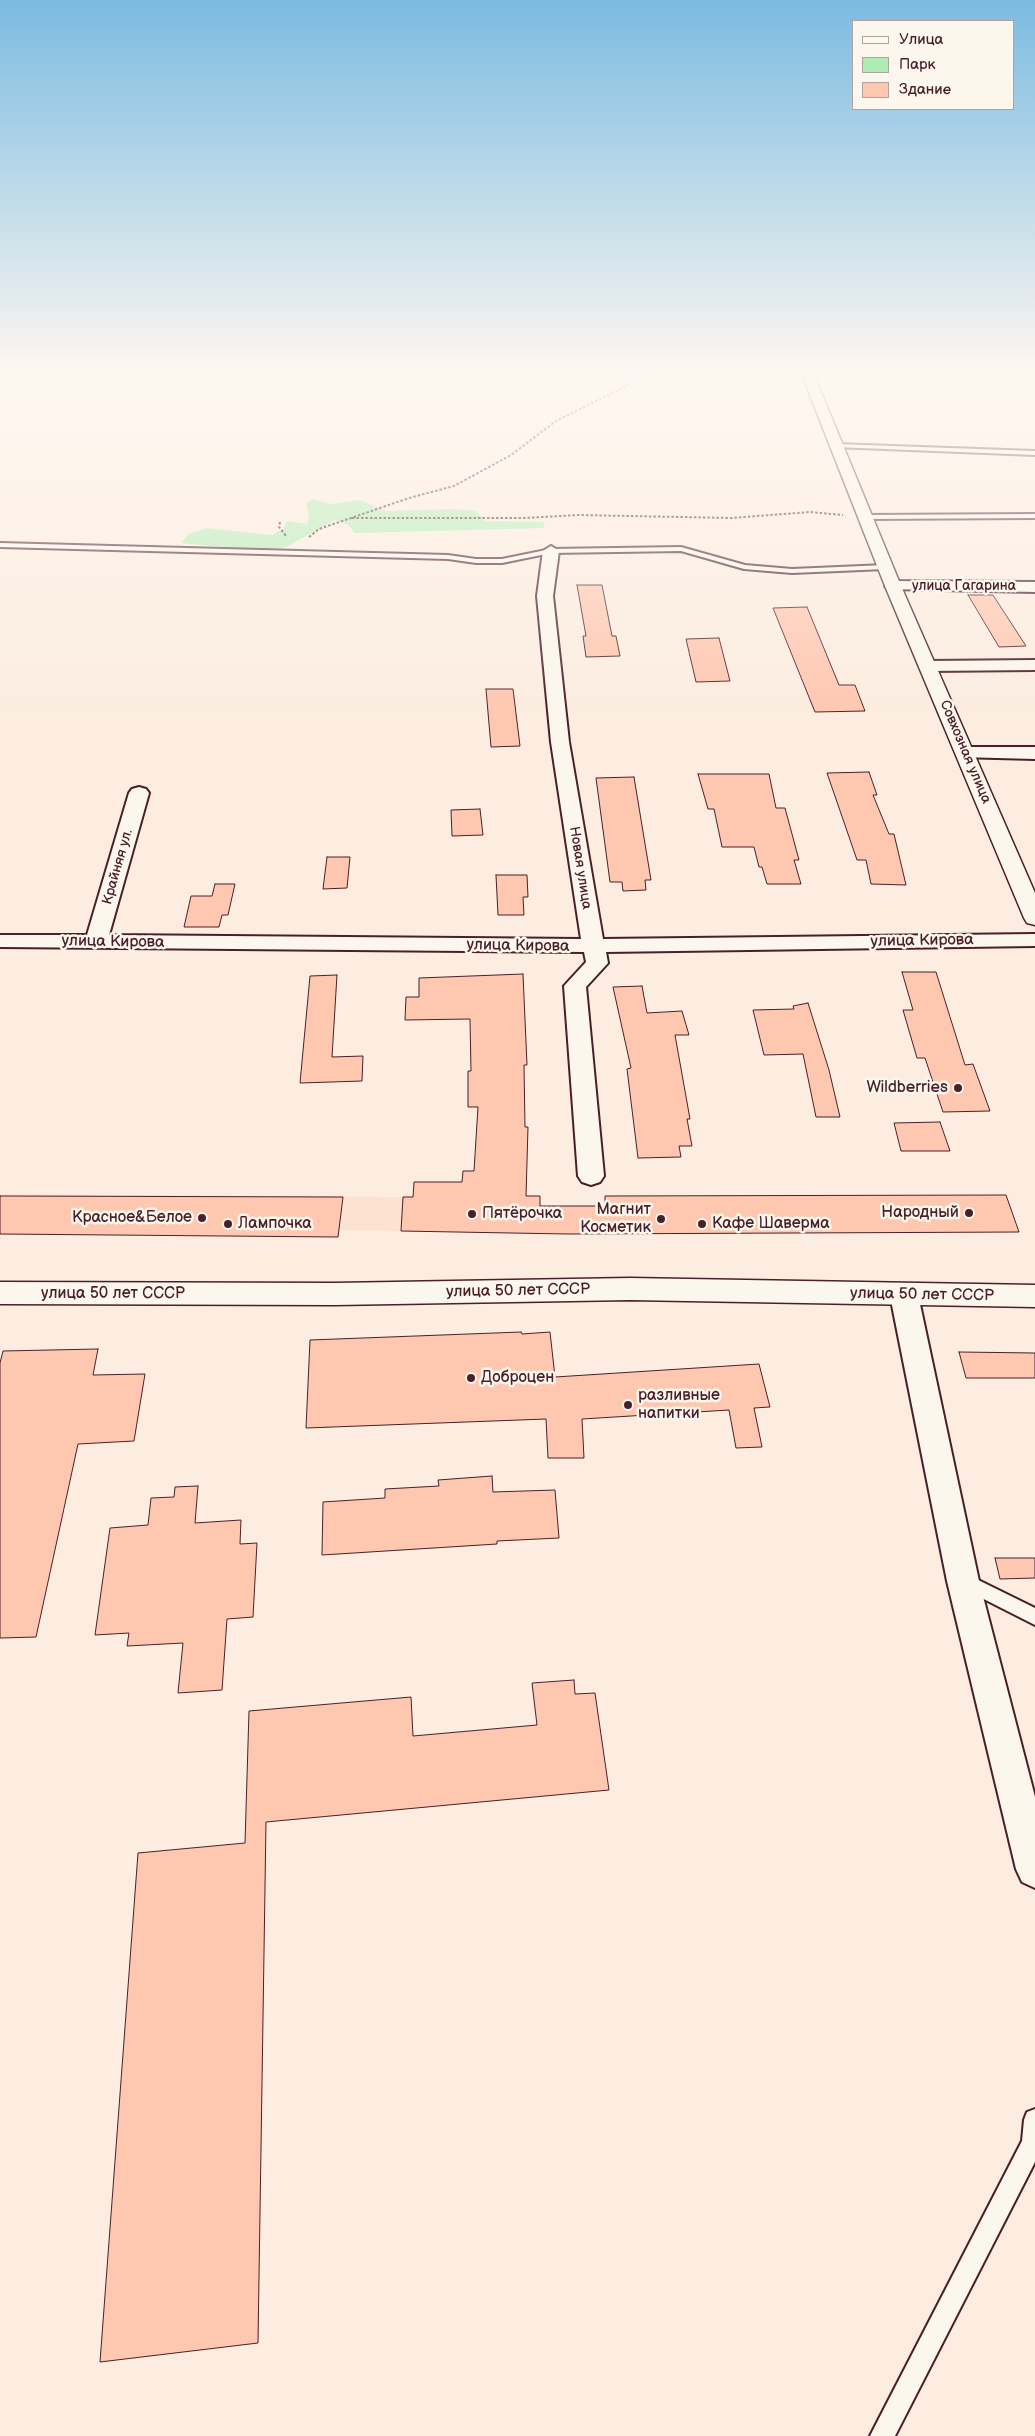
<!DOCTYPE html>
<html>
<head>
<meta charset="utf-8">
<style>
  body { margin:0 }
  #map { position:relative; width:1035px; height:2436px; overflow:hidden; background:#fcede0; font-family:"Balsamiq Sans",sans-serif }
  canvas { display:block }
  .legend { position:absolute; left:852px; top:20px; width:162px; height:90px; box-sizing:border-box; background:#fbf7ec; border:1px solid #b4a19f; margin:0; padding:6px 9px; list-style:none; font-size:15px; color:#4a1f2b }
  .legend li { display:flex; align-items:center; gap:10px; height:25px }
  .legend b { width:25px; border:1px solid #b4a19f }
</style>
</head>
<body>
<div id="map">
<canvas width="1035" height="2436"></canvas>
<ul class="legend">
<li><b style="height:6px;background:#fbf7ec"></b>Улица</li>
<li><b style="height:14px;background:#aeecb3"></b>Парк</li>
<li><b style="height:14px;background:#fec7b0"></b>Здание</li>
</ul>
</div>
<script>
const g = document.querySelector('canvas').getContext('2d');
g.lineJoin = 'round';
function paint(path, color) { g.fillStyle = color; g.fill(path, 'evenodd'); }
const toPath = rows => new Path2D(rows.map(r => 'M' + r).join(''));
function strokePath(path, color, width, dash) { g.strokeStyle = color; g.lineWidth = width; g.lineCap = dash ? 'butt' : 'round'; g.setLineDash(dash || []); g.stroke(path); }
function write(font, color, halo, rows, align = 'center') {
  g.font = font + ' "Balsamiq Sans",sans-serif'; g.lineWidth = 5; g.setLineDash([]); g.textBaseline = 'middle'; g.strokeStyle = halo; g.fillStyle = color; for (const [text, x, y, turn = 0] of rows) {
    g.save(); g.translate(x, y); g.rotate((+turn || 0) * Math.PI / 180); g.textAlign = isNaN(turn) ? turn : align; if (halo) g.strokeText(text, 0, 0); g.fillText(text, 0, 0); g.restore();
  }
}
const built = toPath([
  [0,1194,403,1197,401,1231,0,1226]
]);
const green = toPath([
  [314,499,331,504,360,500,386,511,454,509,476,511,485,521,545,522,543,528,355,533,347,524,335,520,288,546,268,551,181,543,189,534,206,528,272,535,284,528,286,521,307,524,309,517,306,503]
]);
const building = toPath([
  [577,585,602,585,612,636,616,636,620,656,586,657,583,636,586,636,577,585],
  [968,595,993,595,1026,646,999,647,968,595],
  [807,607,839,685,855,685,865,711,815,712,773,608,807,607],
  [719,638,730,681,696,682,686,639,719,638],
  [486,689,513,689,520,746,491,747,486,689],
  [869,772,877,795,873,795,889,834,894,834,906,885,871,884,866,860,857,860,827,773,869,772],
  [698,774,769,774,776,808,785,808,799,860,794,860,801,884,767,884,762,867,759,867,754,847,722,847,714,809,708,809,698,774],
  [634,777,651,880,645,880,646,890,623,891,622,882,610,882,596,778,634,777],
  [480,809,483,835,452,836,451,810,480,809],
  [327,857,350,857,347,888,323,889,327,857],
  [496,875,527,875,528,897,523,897,524,915,498,915,496,875],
  [215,884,235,884,228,915,222,915,219,927,184,927,191,896,212,896,215,884],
  [902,972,936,972,965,1065,973,1064,990,1111,943,1112,925,1058,917,1058,903,1010,913,1010,902,972],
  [523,974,527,1065,524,1065,525,1127,528,1127,526,1196,540,1196,540,1206,605,1206,605,1196,1006,1195,1019,1232,566,1234,401,1231,403,1197,413,1197,414,1182,462,1182,463,1171,474,1171,478,1107,468,1107,468,1071,471,1071,470,1019,405,1020,406,997,419,997,419,978,523,974],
  [337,975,332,1057,363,1056,362,1081,300,1083,310,976,337,975],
  [642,986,647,1013,682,1011,689,1035,675,1035,690,1119,687,1119,692,1146,679,1146,681,1157,638,1158,627,1069,631,1068,613,987,642,986],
  [808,1003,829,1070,840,1117,816,1117,803,1054,764,1055,753,1010,794,1009,793,1006,808,1003],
  [940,1122,950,1151,901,1151,894,1123,940,1122],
  [0,1196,343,1197,338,1237,0,1234,0,1196],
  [521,1332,522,1334,550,1332,555,1377,759,1364,770,1407,754,1408,762,1447,736,1448,729,1410,582,1419,584,1458,548,1458,546,1419,306,1428,310,1340,521,1332],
  [98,1349,93,1375,145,1374,134,1441,78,1444,36,1637,0,1638,0,1363,3,1351,98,1349],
  [959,1352,1035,1353,1035,1378,966,1378,959,1352],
  [492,1476,493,1492,555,1490,559,1538,497,1541,497,1544,322,1555,323,1502,385,1498,385,1489,439,1486,438,1480,492,1476],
  [198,1486,195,1523,241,1520,240,1544,257,1543,253,1617,227,1619,222,1690,178,1693,183,1643,127,1646,129,1633,95,1635,110,1528,148,1525,151,1498,174,1497,175,1487,198,1486],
  [995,1558,1035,1558,1035,1578,1000,1579,995,1558],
  [574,1680,575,1694,595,1693,609,1790,266,1822,258,2343,100,2362,138,1853,245,1843,249,1711,411,1697,413,1736,537,1725,532,1683,574,1680]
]);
const path = toPath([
  [352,518,524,518,579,515,731,518,810,512,843,515],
  [280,522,279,527,287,537],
  [309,537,319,529,409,498,454,486,511,455,556,421,648,375]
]);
const service = toPath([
  [836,444,1035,451,1035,455,834,447,836,444],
  [1035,514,1035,518,865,519,861,517,865,515,1035,514],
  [0,543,448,555,476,559,502,559,551,549,681,547,745,565,792,569,885,565,889,567,885,569,792,573,744,569,681,551,551,553,502,563,476,563,448,559,0,547,0,543],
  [966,1574,1035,1608,1035,1625,960,1587,958,1582,960,1577,966,1574],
  [1035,2109,1035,2162,895,2436,870,2436,1022,2141,1024,2120,1027,2112,1035,2109]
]);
const minor = toPath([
  [551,546,559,551,553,596,569,742,603,939,1035,934,1035,946,606,952,608,963,586,987,604,1176,600,1182,591,1185,582,1182,578,1176,564,986,586,962,584,952,0,947,0,935,87,935,129,793,132,789,139,787,146,789,149,793,109,935,581,939,551,742,537,596,543,551,551,546],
  [893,581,1035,582,1035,592,887,589,885,586,887,583,893,581],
  [1035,660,1035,670,929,671,923,670,920,666,923,662,929,661,1035,660],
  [965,747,1035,747,1035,759,958,757,956,753,958,749,965,747],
  [904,1285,914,1288,918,1295,979,1581,1035,1797,1035,1888,1022,1882,1016,1869,947,1581,890,1295,894,1288,904,1285]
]);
const secondary = toPath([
  [802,375,814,375,901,586,1035,893,1035,925,1027,923,1024,918,885,586,802,375],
  [630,1278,1035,1285,1035,1307,630,1300,335,1305,0,1304,0,1282,335,1283,630,1278]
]);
const markers = [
  [958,1088,5,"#4a1f2b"],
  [969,1213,5,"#4a1f2b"],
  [472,1214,5,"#4a1f2b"],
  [202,1218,5,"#4a1f2b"],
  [661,1219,5,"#4a1f2b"],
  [228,1224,5,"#4a1f2b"],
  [702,1224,5,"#4a1f2b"],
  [471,1378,5,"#4a1f2b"],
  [628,1405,5,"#4a1f2b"]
];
const farStreetnames = [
  ["улица Гагарина",964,586],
  ["Совхозная улица",965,752,67],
  ["Крайняя ул.",118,867,-74],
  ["Новая улица",580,868,81]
];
const streetNames = [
  ["улица Кирова",922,941,-1],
  ["улица Кирова",113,942,1],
  ["улица Кирова",518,946,1],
  ["улица 50 лет СССР",518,1291,-1],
  ["улица 50 лет СССР",113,1294],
  ["улица 50 лет СССР",922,1295,1]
];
const poiNames = [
  ["Wildberries",948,1088,"right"],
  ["Магнит",651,1210,"right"],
  ["Косметик",651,1228,"right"],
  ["Народный",959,1213,"right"],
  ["Пятёрочка",482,1214],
  ["Красное&Белое",192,1218,"right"],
  ["Лампочка",238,1224],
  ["Кафе Шаверма",712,1224],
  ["Доброцен",481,1378],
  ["разливные",638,1396],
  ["напитки",638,1414]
];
paint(built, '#fde2d2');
paint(green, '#aeecb3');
paint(building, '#fec7b0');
strokePath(building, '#4a1f2b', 1);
strokePath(service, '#4a1f2b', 4);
strokePath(minor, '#4a1f2b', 4);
strokePath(secondary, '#4a1f2b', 3);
strokePath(path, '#4a1f2b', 2, [2.5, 2]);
paint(service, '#fbf7ec');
paint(minor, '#fbf7ec');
paint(secondary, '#fbf7ec');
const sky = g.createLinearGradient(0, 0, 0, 716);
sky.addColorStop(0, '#7bbbe1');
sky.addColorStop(0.52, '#fef7f1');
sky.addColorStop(1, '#fef7f100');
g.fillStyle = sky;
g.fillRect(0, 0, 1035, 716);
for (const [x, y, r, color] of markers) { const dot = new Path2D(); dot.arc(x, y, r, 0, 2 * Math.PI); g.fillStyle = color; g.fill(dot); strokePath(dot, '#fbf7ec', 2); }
write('14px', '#4a1f2b', '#fbf7ec', farStreetnames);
write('16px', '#4a1f2b', '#fbf7ec', streetNames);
write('16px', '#4a1f2b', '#fbf7ec', poiNames, 'left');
</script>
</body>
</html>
